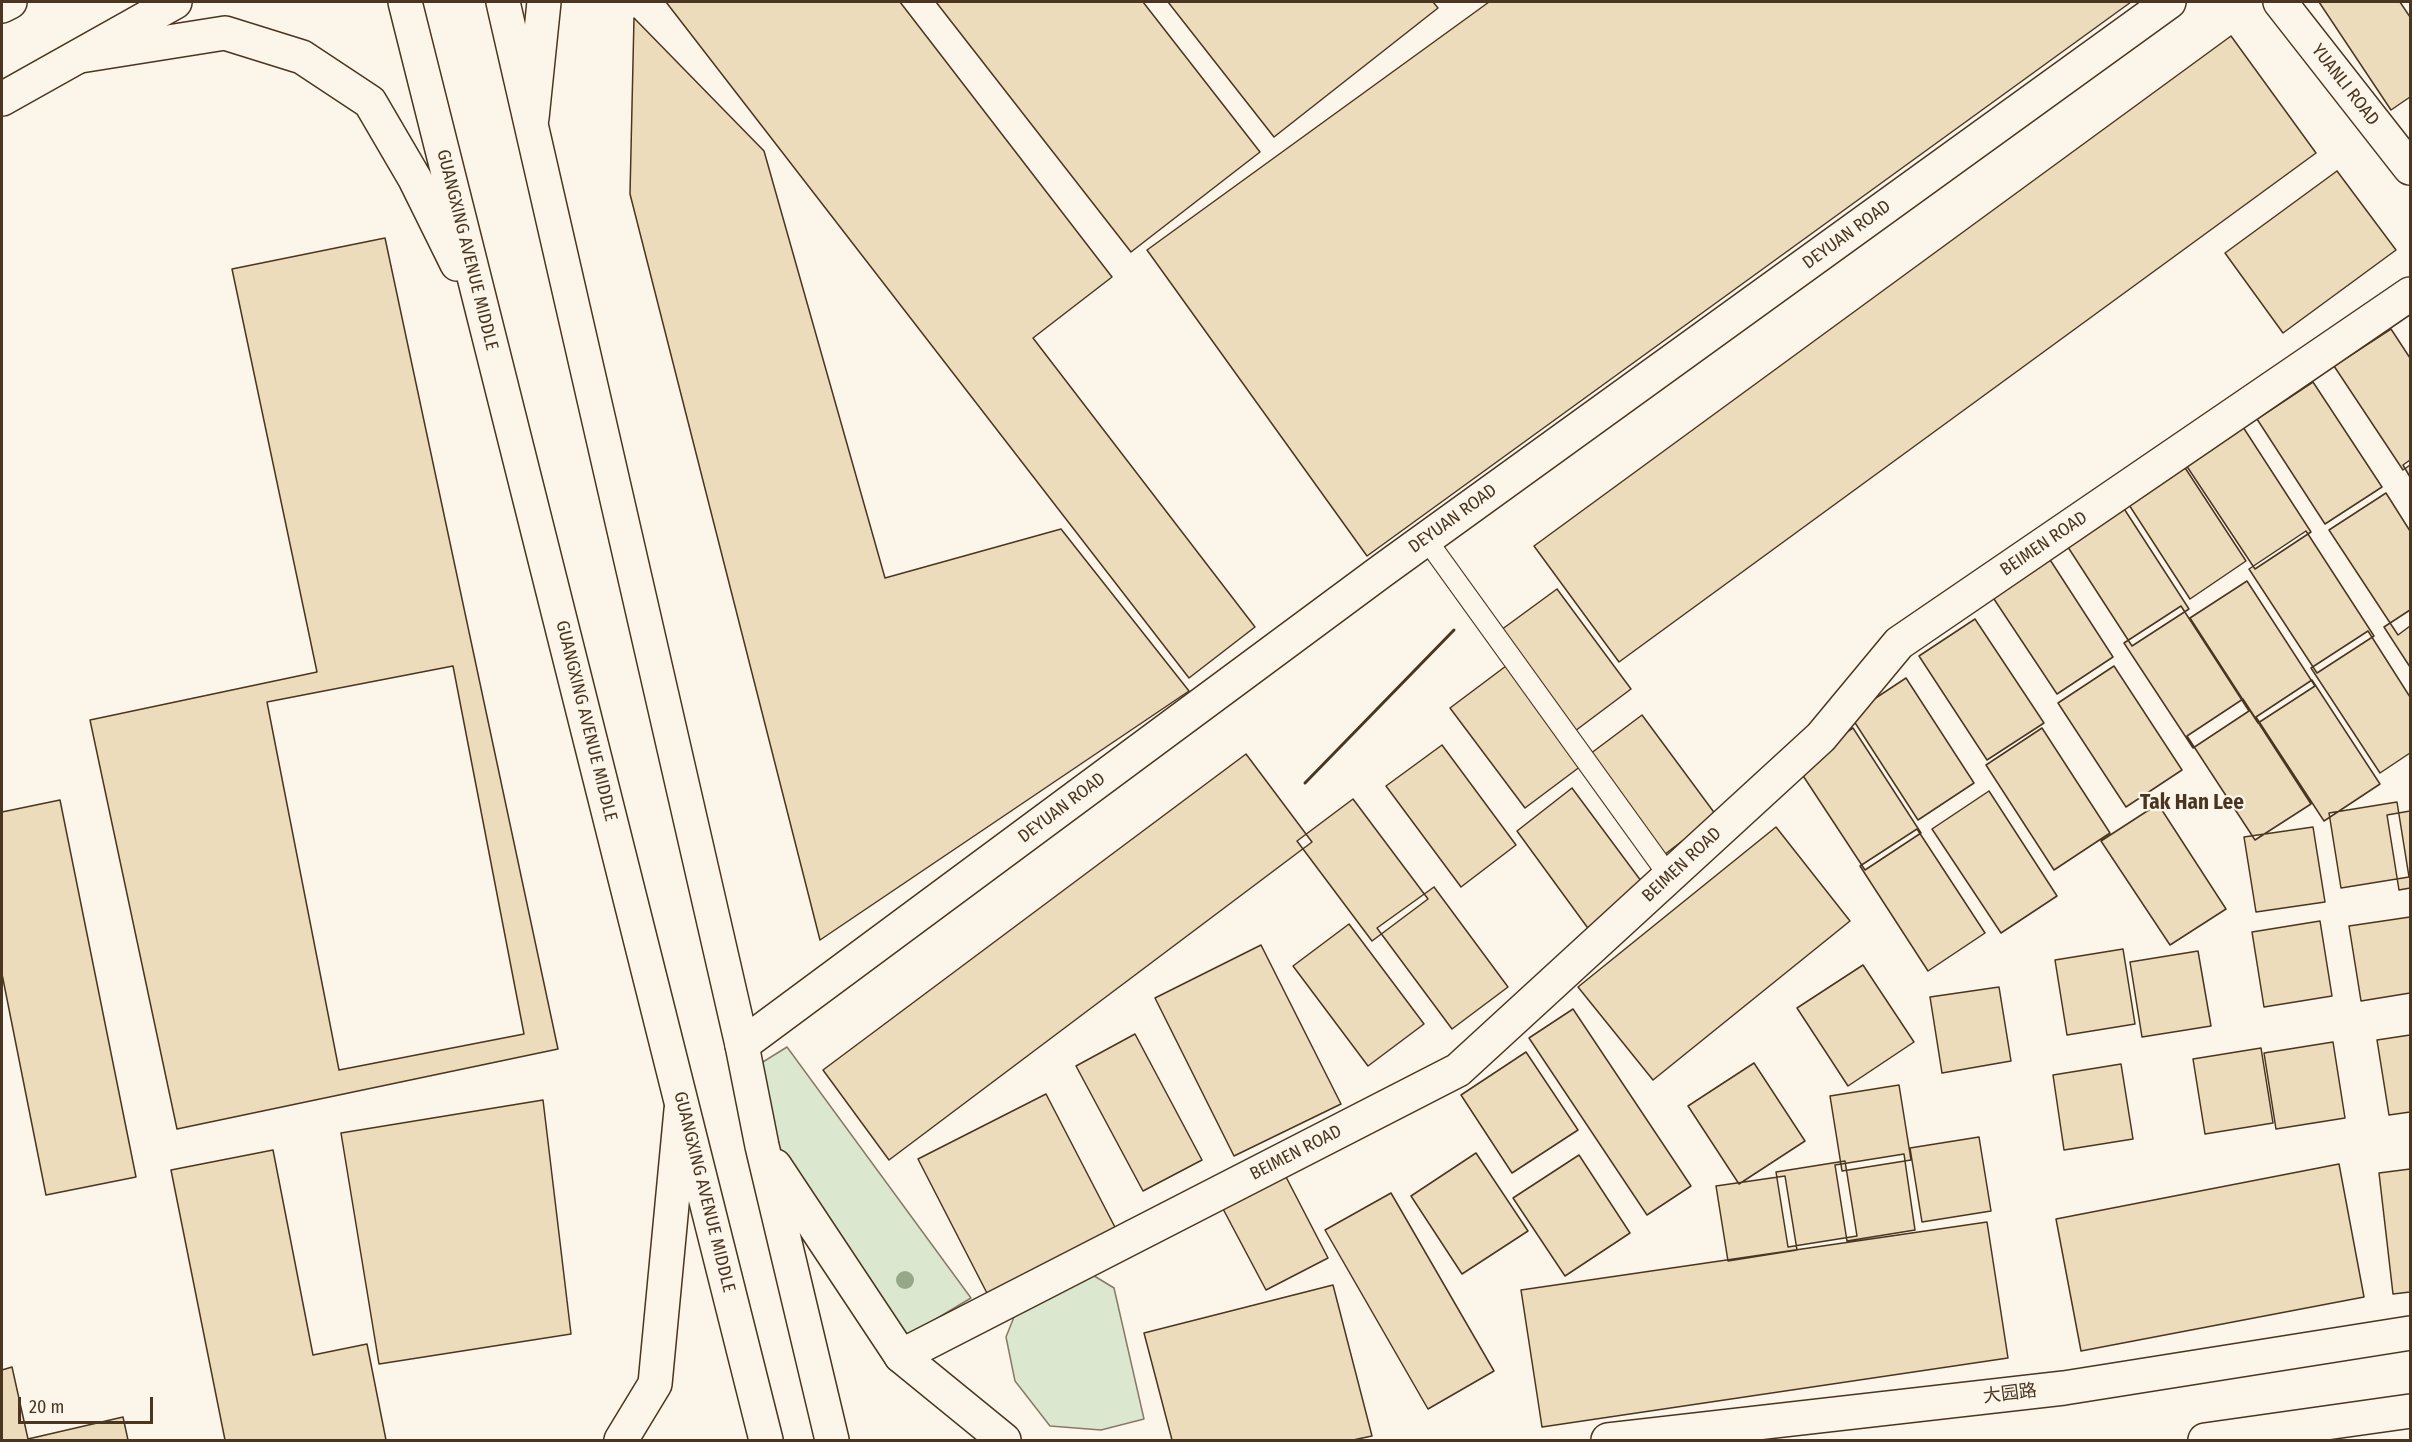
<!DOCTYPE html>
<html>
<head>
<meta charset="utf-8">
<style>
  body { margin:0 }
  #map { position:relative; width:2412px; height:1442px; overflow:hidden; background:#fbf6e9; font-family:"Fira Sans Condensed",sans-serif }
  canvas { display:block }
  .frame { position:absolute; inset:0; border:3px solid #4a3520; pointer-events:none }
  .scale { position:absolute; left:18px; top:1397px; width:135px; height:27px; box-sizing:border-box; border:3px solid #4a3520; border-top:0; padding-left:8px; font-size:18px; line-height:21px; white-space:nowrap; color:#4a3520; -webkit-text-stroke:4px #fbf6e9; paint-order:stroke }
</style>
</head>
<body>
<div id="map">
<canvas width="2412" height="1442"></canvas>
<div class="frame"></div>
<div class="scale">20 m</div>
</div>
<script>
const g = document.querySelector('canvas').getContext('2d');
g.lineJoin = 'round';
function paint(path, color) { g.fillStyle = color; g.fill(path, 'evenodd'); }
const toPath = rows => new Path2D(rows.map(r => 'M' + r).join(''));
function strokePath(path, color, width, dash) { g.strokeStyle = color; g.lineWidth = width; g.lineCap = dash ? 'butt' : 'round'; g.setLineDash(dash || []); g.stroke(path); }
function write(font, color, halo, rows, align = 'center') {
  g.font = font + ' "Fira Sans Condensed","Noto Sans SC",sans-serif'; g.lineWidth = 4.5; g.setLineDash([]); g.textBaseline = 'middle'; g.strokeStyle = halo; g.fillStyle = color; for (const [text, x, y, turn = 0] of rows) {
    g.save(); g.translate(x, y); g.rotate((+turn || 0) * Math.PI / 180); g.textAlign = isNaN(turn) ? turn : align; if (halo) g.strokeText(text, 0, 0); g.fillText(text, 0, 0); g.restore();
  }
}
const green = toPath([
  [787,1047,971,1298,906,1337,772,1145,758,1065,787,1047],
  [1091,1274,1114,1288,1144,1419,1101,1430,1050,1426,1015,1381,1006,1337,1018,1307,1091,1274]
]);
const building = toPath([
  [666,2,900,2,1112,277,1033,338,1255,627,1189,678,666,2],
  [936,2,1143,2,1260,152,1131,252,936,2],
  [1168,2,1433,2,1438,8,1274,137,1168,2],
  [1489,2,2131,2,1367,556,1147,250,1489,2],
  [2319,2,2400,2,2410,17,2410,97,2391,110,2319,2],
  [634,18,764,151,885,578,1061,529,1189,691,820,940,630,194,634,18],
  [2231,36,2316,153,1619,662,1534,546,2231,36],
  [2337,171,2396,250,2283,333,2225,253,2337,171],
  [385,238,558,1049,177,1129,90,720,317,672,232,269,385,238],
  [2391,329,2410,358,2410,465,2403,470,2334,366,2391,329],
  [2313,382,2382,487,2325,524,2257,419,2313,382],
  [2243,427,2311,532,2255,569,2186,465,2243,427],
  [2178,457,2246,561,2190,599,2122,494,2178,457],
  [2410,460,2410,477,2403,465,2410,460],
  [2386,493,2410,531,2410,626,2398,635,2329,530,2386,493],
  [2121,504,2189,609,2132,646,2064,541,2121,504],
  [2306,531,2374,636,2317,673,2249,569,2306,531],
  [2045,552,2113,657,2057,694,1988,590,2045,552],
  [2247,581,2315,686,2258,723,2190,618,2247,581],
  [1557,589,1631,689,1575,731,1501,630,1557,589],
  [2181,606,2249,711,2193,748,2124,643,2181,606],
  [2410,610,2410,667,2384,627,2410,610],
  [1975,619,2044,723,1987,760,1919,656,1975,619],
  [2368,631,2410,697,2410,753,2380,773,2311,668,2368,631],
  [453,666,524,1034,339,1070,267,702,453,666],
  [1506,666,1581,766,1525,808,1450,708,1506,666],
  [2114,666,2182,770,2126,807,2058,703,2114,666],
  [1906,678,1974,783,1918,820,1850,715,1906,678],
  [2312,680,2380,784,2324,821,2256,717,2312,680],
  [2243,699,2311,804,2255,840,2187,736,2243,699],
  [1642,715,1716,815,1660,858,1586,757,1642,715],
  [1853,728,1921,833,1865,870,1796,765,1853,728],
  [2042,728,2110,833,2054,870,1986,765,2042,728],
  [1442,745,1516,845,1461,887,1386,786,1442,745],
  [1246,754,1312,842,889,1160,823,1070,1246,754],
  [1572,788,1647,889,1590,931,1517,831,1572,788],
  [1989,791,2057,896,2001,933,1932,829,1989,791],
  [1353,799,1428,899,1372,941,1297,841,1353,799],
  [60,800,136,1177,46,1195,2,974,2,812,60,800],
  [2397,802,2409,877,2341,888,2329,813,2397,802],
  [2158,804,2226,909,2170,945,2101,841,2158,804],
  [2410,811,2410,888,2399,890,2387,815,2410,811],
  [1776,827,1850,921,1653,1080,1578,987,1776,827],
  [2313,827,2325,902,2256,912,2244,837,2313,827],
  [1917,829,1985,933,1928,971,1860,866,1917,829],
  [1434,887,1508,987,1452,1029,1377,928,1434,887],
  [2410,917,2410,993,2361,1001,2349,926,2410,917],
  [2320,921,2332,996,2264,1007,2252,932,2320,921],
  [1349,924,1424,1024,1368,1066,1293,966,1349,924],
  [1261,945,1341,1104,1234,1156,1155,998,1261,945],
  [2123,949,2135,1024,2067,1035,2055,960,2123,949],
  [2198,951,2211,1026,2142,1037,2130,962,2198,951],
  [1863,965,1914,1042,1848,1086,1797,1008,1863,965],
  [1999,987,2011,1061,1942,1073,1930,997,1999,987],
  [1573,1009,1691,1186,1647,1215,1529,1038,1573,1009],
  [1135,1034,1202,1160,1143,1191,1076,1066,1135,1034],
  [2410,1035,2410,1112,2389,1115,2377,1040,2410,1035],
  [2333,1042,2345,1118,2276,1129,2264,1053,2333,1042],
  [2261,1048,2273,1123,2205,1134,2193,1059,2261,1048],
  [1526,1052,1578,1130,1512,1173,1461,1095,1526,1052],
  [1754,1063,1805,1141,1739,1184,1688,1106,1754,1063],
  [2121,1064,2133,1139,2064,1150,2053,1075,2121,1064],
  [1899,1085,1911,1160,1842,1171,1830,1096,1899,1085],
  [1046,1094,1118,1233,990,1299,918,1159,1046,1094],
  [543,1100,571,1334,379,1364,341,1133,543,1100],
  [1979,1137,1991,1211,1922,1222,1910,1148,1979,1137],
  [273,1150,313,1355,367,1344,386,1440,225,1440,171,1170,273,1150],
  [1476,1153,1528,1231,1462,1274,1411,1196,1476,1153],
  [1904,1154,1915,1230,1847,1241,1835,1165,1904,1154],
  [1579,1155,1630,1233,1565,1276,1513,1198,1579,1155],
  [1845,1161,1857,1236,1788,1247,1776,1172,1845,1161],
  [2339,1164,2364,1297,2081,1351,2056,1219,2339,1164],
  [2410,1169,2410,1292,2393,1294,2379,1173,2410,1169],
  [1285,1175,1328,1258,1266,1290,1222,1207,1285,1175],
  [1785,1176,1797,1250,1728,1261,1716,1186,1785,1176],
  [1391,1193,1494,1371,1428,1409,1325,1230,1391,1193],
  [1987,1222,2008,1358,1542,1427,1521,1290,1987,1222],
  [1333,1285,1372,1436,1353,1440,1172,1440,1144,1333,1333,1285],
  [12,1367,28,1439,123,1417,128,1440,2,1440,2,1370,12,1367]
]);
const service = toPath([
  [1426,539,1669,876]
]);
const minor = toPath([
  [2280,2,2410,168],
  [742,1045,1383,570,2169,2],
  [901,1356,1458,1070,1821,737,1899,643,2410,294]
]);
const secondary = toPath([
  [2,6,10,2],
  [2,99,175,2],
  [1608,1440,2064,1388,2410,1333],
  [2205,1440,2410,1411]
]);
const primary = toPath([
  [532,118,544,2],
  [621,1440,655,1384,681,1110]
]);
const trunk = toPath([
  [405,2,766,1440],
  [503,2,742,1045,762,1146,832,1440],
  [80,56,225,33,302,57,370,102,415,179,457,264],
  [775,1166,901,1356,1004,1440]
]);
const wall = toPath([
  [1305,783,1454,630]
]);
const trees = [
  [905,1280]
];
const streetNames = [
  ["YUANLI ROAD",2345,85,52],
  ["DEYUAN ROAD",1847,235,-36],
  ["GUANGXING AVENUE MIDDLE",467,250,76],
  ["DEYUAN ROAD",1453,519,-36],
  ["BEIMEN ROAD",2044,544,-34],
  ["GUANGXING AVENUE MIDDLE",586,721,76],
  ["DEYUAN ROAD",1062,808,-37],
  ["BEIMEN ROAD",1682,865,-43],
  ["BEIMEN ROAD",1296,1153,-27],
  ["GUANGXING AVENUE MIDDLE",704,1192,76],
  ["大园路",2010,1394,-7]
];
const quarterNames = [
  ["Tak Han Lee",2192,803]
];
paint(green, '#dce7d0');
strokePath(green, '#887966', 1.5);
paint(building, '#ecdcbc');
strokePath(building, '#4a3520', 1.5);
strokePath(service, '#4a3520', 22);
strokePath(minor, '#4a3520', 36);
strokePath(secondary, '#4a3520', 36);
strokePath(primary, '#4a3520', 36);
strokePath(trunk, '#4a3520', 36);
strokePath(service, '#fbf6e9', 20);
strokePath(minor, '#fbf6e9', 33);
strokePath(secondary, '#fbf6e9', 33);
strokePath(primary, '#fbf6e9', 33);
strokePath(trunk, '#fbf6e9', 33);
strokePath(wall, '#4a3520', 3);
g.fillStyle = '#96a887';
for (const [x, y] of trees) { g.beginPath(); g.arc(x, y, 9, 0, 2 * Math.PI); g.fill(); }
write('18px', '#4a3520', '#fbf6e9', streetNames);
write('bold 21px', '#4a3520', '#fbf6e9', quarterNames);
</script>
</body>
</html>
